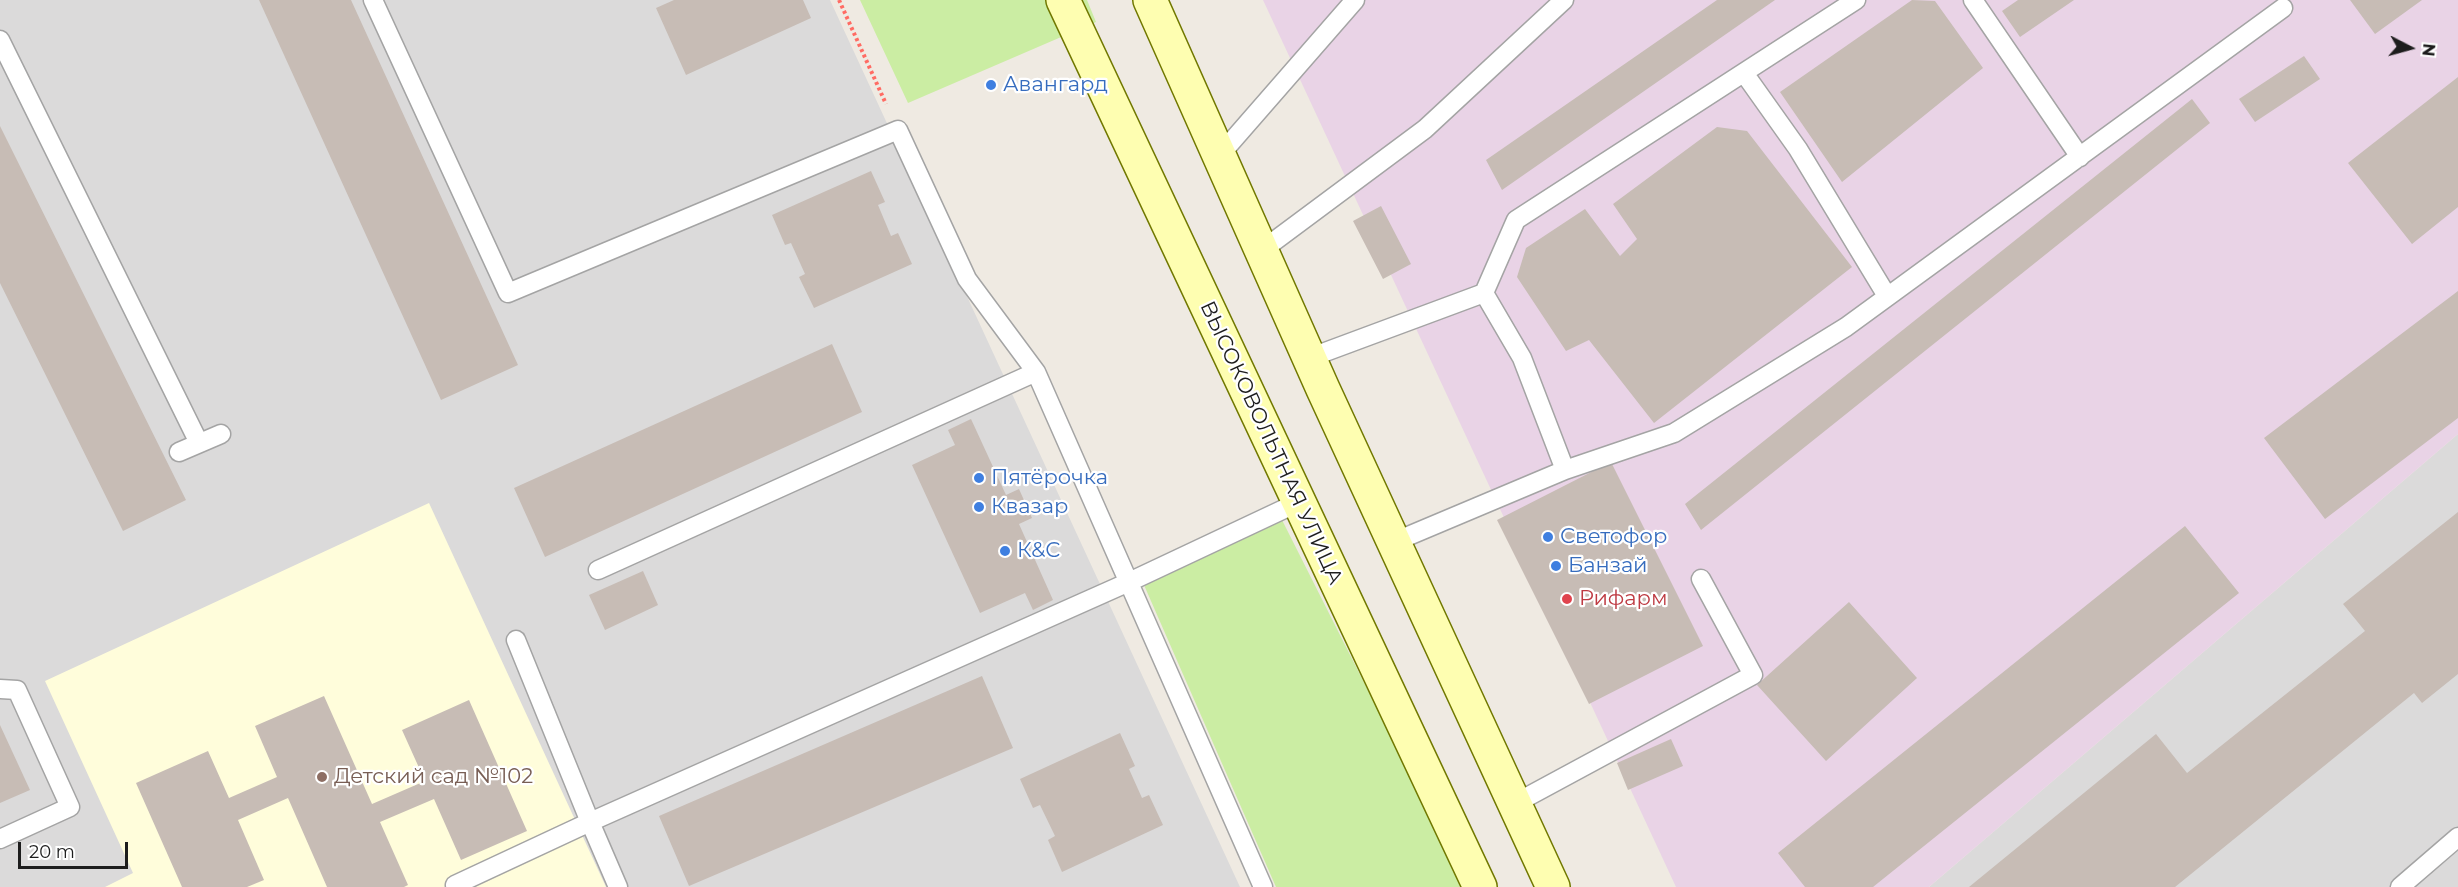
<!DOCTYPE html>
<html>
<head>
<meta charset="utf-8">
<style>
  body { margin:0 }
  #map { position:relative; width:2458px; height:887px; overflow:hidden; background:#efeae2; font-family:Montserrat,sans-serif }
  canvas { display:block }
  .north { position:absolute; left:2380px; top:18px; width:60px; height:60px; -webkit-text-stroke:4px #fff; paint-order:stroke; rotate:96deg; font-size:16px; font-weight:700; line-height:24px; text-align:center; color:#1d1d1d }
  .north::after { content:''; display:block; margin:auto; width:21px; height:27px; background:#1d1d1d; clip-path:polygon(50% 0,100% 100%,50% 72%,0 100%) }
  .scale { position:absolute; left:18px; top:842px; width:110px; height:27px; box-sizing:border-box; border:3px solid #1d1d1d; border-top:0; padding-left:8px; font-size:18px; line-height:21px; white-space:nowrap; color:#1d1d1d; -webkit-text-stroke:4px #fff; paint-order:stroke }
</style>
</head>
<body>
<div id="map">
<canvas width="2458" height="887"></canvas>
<div class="north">N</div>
<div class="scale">20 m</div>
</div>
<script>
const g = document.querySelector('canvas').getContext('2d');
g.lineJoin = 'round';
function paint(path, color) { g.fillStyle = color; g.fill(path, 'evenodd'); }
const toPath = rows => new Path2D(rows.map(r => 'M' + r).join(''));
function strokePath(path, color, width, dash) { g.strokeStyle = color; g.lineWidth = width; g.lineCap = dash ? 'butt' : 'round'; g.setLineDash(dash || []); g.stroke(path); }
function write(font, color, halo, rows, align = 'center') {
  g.font = font + ' Montserrat,sans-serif'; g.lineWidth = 4.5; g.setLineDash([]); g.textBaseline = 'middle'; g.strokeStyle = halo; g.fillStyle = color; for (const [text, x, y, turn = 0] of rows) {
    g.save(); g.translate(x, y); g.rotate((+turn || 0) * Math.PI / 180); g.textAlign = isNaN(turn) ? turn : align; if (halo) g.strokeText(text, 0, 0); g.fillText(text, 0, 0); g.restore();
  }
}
const residential = toPath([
  [0,0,830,0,1240,887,0,887],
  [2458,434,2458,887,1929,887]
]);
const industrial = toPath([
  [1263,0,2458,0,2458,434,1929,887,1676,887]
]);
const education = toPath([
  [429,503,606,887,105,887,133,873,45,681]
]);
const grass = toPath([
  [860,0,1087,0,1096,22,908,103],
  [1282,520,1460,873,1466,887,1276,887,1144,585]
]);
const building = toPath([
  [259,0,351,0,518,365,441,400],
  [674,0,803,0,811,18,686,75,656,8],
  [1717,0,1775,0,1502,190,1486,160],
  [1912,0,1935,1,1983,68,1842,182,1780,92],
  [2018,0,2074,0,2020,37,2002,11],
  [2350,0,2422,0,2375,34],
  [2304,56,2320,79,2255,122,2239,99],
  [2458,77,2458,207,2412,244,2348,163],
  [2192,99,2210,123,1701,530,1685,504],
  [0,126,186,500,123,531,0,283],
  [1717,127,1747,131,1852,267,1654,423,1589,340,1566,351,1517,277,1526,248,1585,209,1620,256,1637,239,1613,204],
  [871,171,885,202,878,205,891,236,898,233,912,264,814,308,799,277,805,274,791,243,785,245,772,215],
  [1381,206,1411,264,1383,279,1353,221],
  [2458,291,2458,418,2325,519,2264,438],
  [832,344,862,412,545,557,514,488],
  [971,419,1006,495,1019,489,1032,518,1019,524,1053,600,1033,610,1025,593,980,613,912,465,955,445,948,430],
  [1611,462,1703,646,1589,704,1497,520],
  [2458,512,2458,674,2422,703,2414,693,2175,887,1969,887,2156,734,2187,773,2365,631,2343,604],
  [2185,526,2239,593,1873,887,1805,887,1778,853],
  [643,571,658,605,605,630,589,595],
  [1849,602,1917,678,1826,761,1757,685],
  [982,676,1013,748,689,886,659,816],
  [324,696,372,804,425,781,402,730,469,700,527,831,461,860,434,799,380,822,408,885,404,887,327,887,288,798,238,820,264,880,247,887,182,887,136,783,208,751,229,798,277,777,255,726],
  [0,725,30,790,0,803],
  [1120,733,1135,766,1129,769,1142,798,1149,795,1163,825,1062,872,1048,840,1055,836,1040,805,1033,808,1020,779],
  [1671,739,1683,766,1628,790,1617,763]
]);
const path = toPath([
  [839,0,886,104]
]);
const lane = toPath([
  [373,0,508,293,898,130,967,279,1036,372,1263,887],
  [1973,0,2080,157],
  [0,40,199,443],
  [1744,73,1798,149,1887,296],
  [1219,156,1355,0],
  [1261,251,1425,129,1564,0],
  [1484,293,1516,220,1856,0],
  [1309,358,1484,293,1522,358,1565,470,1394,542],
  [179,452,221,434],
  [1565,470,1674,433,1846,327,2283,8],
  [598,570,1036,372],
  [0,689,17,690,70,807,0,839],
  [1514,804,1753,675,1701,579],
  [455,885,590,822,516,640],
  [618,887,590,822,1129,582,1299,502],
  [2400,887,2458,837]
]);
const secondary = toPath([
  [1063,0,1480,887],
  [1150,0,1323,389,1553,887]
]);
const markers = [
  [991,85,6,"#3f7fe0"],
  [979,478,6,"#3f7fe0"],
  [979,507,6,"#3f7fe0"],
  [1548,537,6,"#3f7fe0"],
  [1005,551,6,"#3f7fe0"],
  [1556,566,6,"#3f7fe0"],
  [1567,599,6,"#e0444e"],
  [322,777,6,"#8d6e63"]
];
const shopNames = [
  ["Авангард",1003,85],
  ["Пятёрочка",991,478],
  ["Квазар",991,507],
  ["Светофор",1560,537],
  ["К&С",1017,551],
  ["Банзай",1568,566]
];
const streetNames = [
  ["ВЫСОКОВОЛЬТНАЯ УЛИЦА",1271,443,65]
];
const healthNames = [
  ["Рифарм",1579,599]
];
const educationNames = [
  ["Детский сад №102",334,777]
];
paint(residential, '#dbdada');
paint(industrial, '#e9d3e6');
paint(education, '#fffddb');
paint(grass, '#cbeda3');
paint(building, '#c7bcb5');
strokePath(lane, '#a4a4a4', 21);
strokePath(secondary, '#717800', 36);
strokePath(path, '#ff6b63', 4, [3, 3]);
strokePath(lane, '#fff', 18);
strokePath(secondary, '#fefeb1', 33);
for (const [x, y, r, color] of markers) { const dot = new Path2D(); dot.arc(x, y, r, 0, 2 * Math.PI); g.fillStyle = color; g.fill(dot); strokePath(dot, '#fff', 2); }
write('21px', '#366cbe', '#fff', shopNames, 'left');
write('21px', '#1d1d1d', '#fff', streetNames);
write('21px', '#be3a42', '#fff', healthNames, 'left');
write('21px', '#785e54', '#fff', educationNames, 'left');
</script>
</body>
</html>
